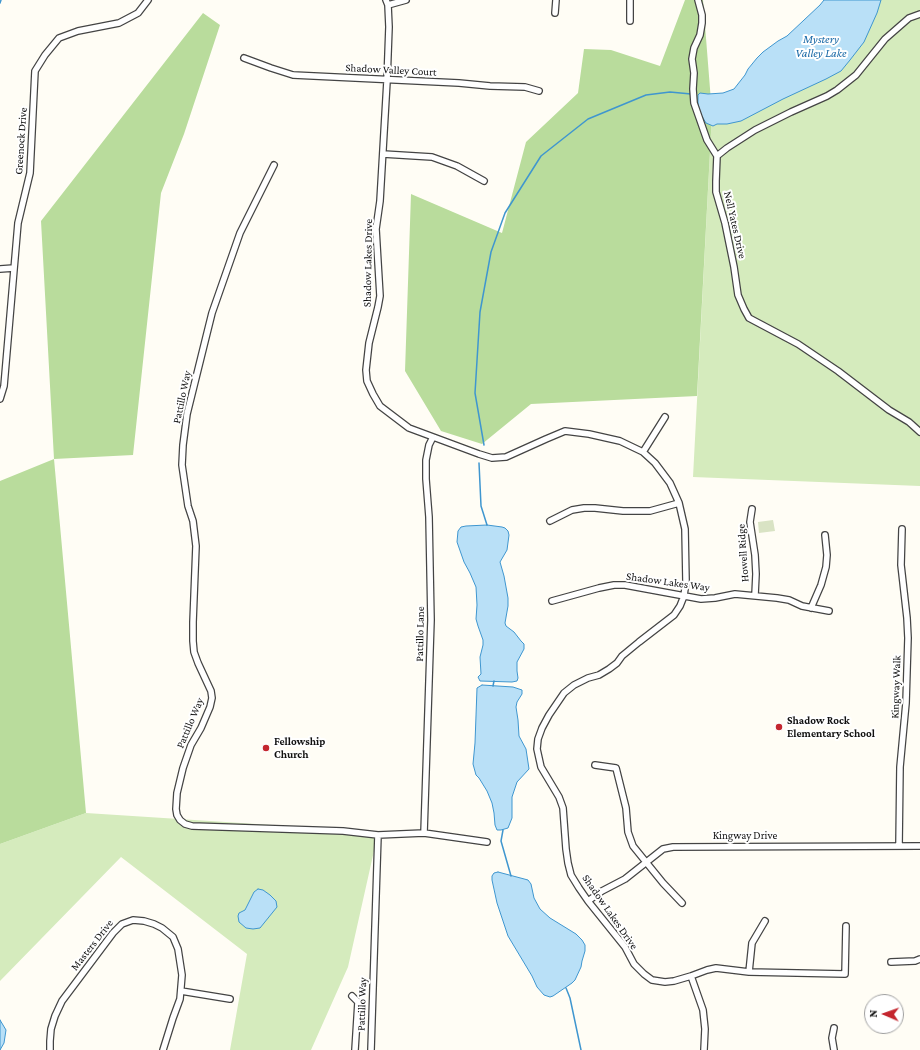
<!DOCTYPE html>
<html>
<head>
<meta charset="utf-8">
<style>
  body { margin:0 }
  #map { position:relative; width:920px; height:1050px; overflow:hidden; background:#fffdf5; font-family:"Crimson Pro",serif }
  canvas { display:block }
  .north { position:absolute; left:864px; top:994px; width:40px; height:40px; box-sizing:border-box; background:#fff; border:1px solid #a0a0a0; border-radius:50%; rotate:272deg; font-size:11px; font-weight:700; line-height:16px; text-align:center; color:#111 }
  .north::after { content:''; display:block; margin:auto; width:14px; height:18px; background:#c4262e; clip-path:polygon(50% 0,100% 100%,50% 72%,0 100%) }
</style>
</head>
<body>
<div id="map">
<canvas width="920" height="1050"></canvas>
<div class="north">N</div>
</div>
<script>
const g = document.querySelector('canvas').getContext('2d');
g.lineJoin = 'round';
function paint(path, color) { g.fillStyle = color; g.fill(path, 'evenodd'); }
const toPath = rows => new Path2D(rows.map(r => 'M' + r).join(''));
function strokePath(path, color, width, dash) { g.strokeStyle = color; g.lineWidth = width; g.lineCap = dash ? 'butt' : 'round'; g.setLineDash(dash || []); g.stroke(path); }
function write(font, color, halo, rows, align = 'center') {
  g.font = font + ' "Crimson Pro",serif'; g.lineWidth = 4; g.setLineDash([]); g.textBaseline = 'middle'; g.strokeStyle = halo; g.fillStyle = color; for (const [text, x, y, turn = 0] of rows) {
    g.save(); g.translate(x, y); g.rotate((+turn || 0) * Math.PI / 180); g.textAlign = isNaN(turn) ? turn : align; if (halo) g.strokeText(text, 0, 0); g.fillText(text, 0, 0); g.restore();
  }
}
const green = toPath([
  [866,0,920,0,920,486,693,477,712,114],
  [86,813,303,827,378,833,348,967,311,1050,230,1050,247,954,121,857,0,981,0,844]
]);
const forest = toPath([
  [685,0,703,0,712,114,697,396,531,404,482,444,441,431,405,371,411,194,502,233,526,142,578,93,584,49,611,50,660,66],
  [203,13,220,25,184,134,161,193,133,455,54,459,86,813,0,844,0,481,54,459,41,221]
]);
const cemetery = toPath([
  [773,520,775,531,759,533,758,522]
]);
const water = toPath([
  [824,0,881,0,877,13,864,42,850,60,841,71,826,79,783,99,741,121,727,124,717,124,713,126,706,123,700,113,698,104,698,95,700,93,708,94,723,93,734,89,745,75,748,69,757,58,763,52,778,41,787,36,820,5,824,0],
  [487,525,502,527,505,528,508,531,509,535,507,550,500,562,504,576,508,598,508,606,505,623,506,626,514,632,521,641,524,644,524,649,517,662,517,671,518,678,517,681,512,682,480,681,478,677,481,674,480,657,483,645,483,640,478,626,476,619,477,605,476,587,470,573,464,562,457,542,458,531,461,527,466,526,487,525],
  [482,685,513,687,522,690,522,694,517,702,516,707,518,720,519,736,526,749,529,769,517,782,512,797,512,818,508,828,501,830,497,830,495,825,494,813,492,803,487,791,479,778,476,775,473,764,475,743,477,688,482,685],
  [498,872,528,880,531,884,534,898,540,909,550,918,576,934,582,940,585,945,585,951,582,961,581,967,575,980,572,983,553,996,550,997,544,995,537,987,532,976,508,936,497,903,492,880,492,876,494,873,498,872],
  [258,889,263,890,270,895,276,901,277,907,260,928,253,929,246,928,239,922,238,916,239,913,245,910,254,892,258,889],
  [0,1020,6,1030,4,1043,0,1050,0,1020]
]);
const stream = toPath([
  [0,3,1,0],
  [484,445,475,393,480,312,491,252,505,213,541,156,588,119,646,95,670,92,691,94],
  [479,463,481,506,487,525],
  [493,686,494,681],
  [503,830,501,841,511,876],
  [566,988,570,998,581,1050]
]);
const street = toPath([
  [386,0,388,5,389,27,387,81,380,201,376,229,380,296,378,307,369,343,366,370,367,381,373,394,380,406,409,428,479,454,492,458,506,457,546,439,565,431,589,434,620,441,643,452,655,463,670,483,679,503,685,529,686,581,684,596,680,606,674,615,639,642,622,656,617,663,609,669,599,675,588,678,574,685,564,693,549,715,542,728,538,739,537,749,541,767,559,797,563,808,566,849,568,863,571,875,579,888,588,901,625,947,634,964,644,974,652,980,665,982,674,981,691,976,707,970,716,968,749,972,845,974,846,926],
  [698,0,702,15,702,23,700,35,694,48,692,59,694,73,693,89,694,103,707,140,717,156],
  [388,5,406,0],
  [555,13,556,0],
  [920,14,909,18,885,39,856,75,837,90,827,96,791,112,755,130,727,148,717,156,716,181,716,192,725,223,734,267,738,295,744,309,749,318,798,344,838,371,889,410,909,422,920,432],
  [630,21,630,0],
  [244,58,271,68,293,75,459,83,490,86,525,87,539,91],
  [383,154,432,157,457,166,484,181],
  [274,165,240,233,212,313,187,414,183,445,182,465,188,506,193,521,196,546,193,622,193,641,194,652,198,663,211,691,212,698,210,707,201,728,191,745,183,768,177,793,176,809,177,815,180,820,185,824,192,826,343,831,378,835,424,833,487,842],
  [0,269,14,268],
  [0,399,4,386,18,223,30,173,35,71,45,55,59,38,78,31,119,23,138,13,148,0],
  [643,452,665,417],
  [752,509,750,522,755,555,756,574,755,595],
  [550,521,572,510,584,508,595,508,623,511,650,511,679,503],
  [552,601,599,588,614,585,625,585,701,599,715,598,735,594,777,598,789,600,802,606,829,611],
  [811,608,821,585,826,567,827,555,825,535],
  [595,765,616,768,626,808,628,832,633,846,663,883,682,903],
  [424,833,431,620,429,517,426,479,426,460,429,445,433,437],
  [899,846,900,767,906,703,908,638,907,618,901,565,902,529],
  [588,901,602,891,625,879,663,849,673,847,920,846],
  [891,962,915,961,920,959],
  [749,972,752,943,765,921],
  [691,976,703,1010,705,1029,704,1050],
  [181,991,230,999],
  [352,996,358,1002,355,1050],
  [50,1050,50,1041,51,1029,55,1016,62,1001,113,933,122,924,133,920,144,921,154,924,162,928,173,937,178,949,182,975,180,999,173,1018,163,1050],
  [371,1050,378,835],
  [834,1050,832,1038,834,1028]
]);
const markers = [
  [779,727,4,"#c4262e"],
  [266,748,4,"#c4262e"]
];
const streetNames = [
  ["Shadow Valley Court",391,70,3],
  ["Greenock Drive",21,141,-86],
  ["Nell Yates Drive",735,225,77],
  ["Shadow Lakes Drive",368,263,-89],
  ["Pattillo Way",182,397,-78],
  ["Howell Ridge",743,553,-94],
  ["Shadow Lakes Way",668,582,8],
  ["Pattillo Lane",420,634,-89],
  ["Kingway Walk",896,687,-88],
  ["Pattillo Way",190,723,-67],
  ["Kingway Drive",745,836],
  ["Shadow Lakes Drive",610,912,55],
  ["Masters Drive",92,945,-52],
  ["Pattillo Way",362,1004,-88]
];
const poiNames = [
  ["Shadow Rock",787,721],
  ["Elementary School",787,734],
  ["Fellowship",274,742],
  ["Church",274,755]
];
const waterNames = [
  ["Mystery",821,39],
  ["Valley Lake",821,53]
];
paint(green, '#d5ebbd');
paint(forest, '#b9dc9c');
paint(cemetery, '#d9e3c4');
paint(water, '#b9e0f7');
strokePath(water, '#3f96cf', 1);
strokePath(stream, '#3f96cf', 1.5);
strokePath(street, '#444', 8);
strokePath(street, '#fff', 5.5);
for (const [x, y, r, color] of markers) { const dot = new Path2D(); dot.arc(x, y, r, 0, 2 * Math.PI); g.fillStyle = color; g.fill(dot); strokePath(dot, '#fff', 1.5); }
write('11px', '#111', '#fff', streetNames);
write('bold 11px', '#111', '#fff', poiNames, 'left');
write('italic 12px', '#1768a6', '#fff', waterNames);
</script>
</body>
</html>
